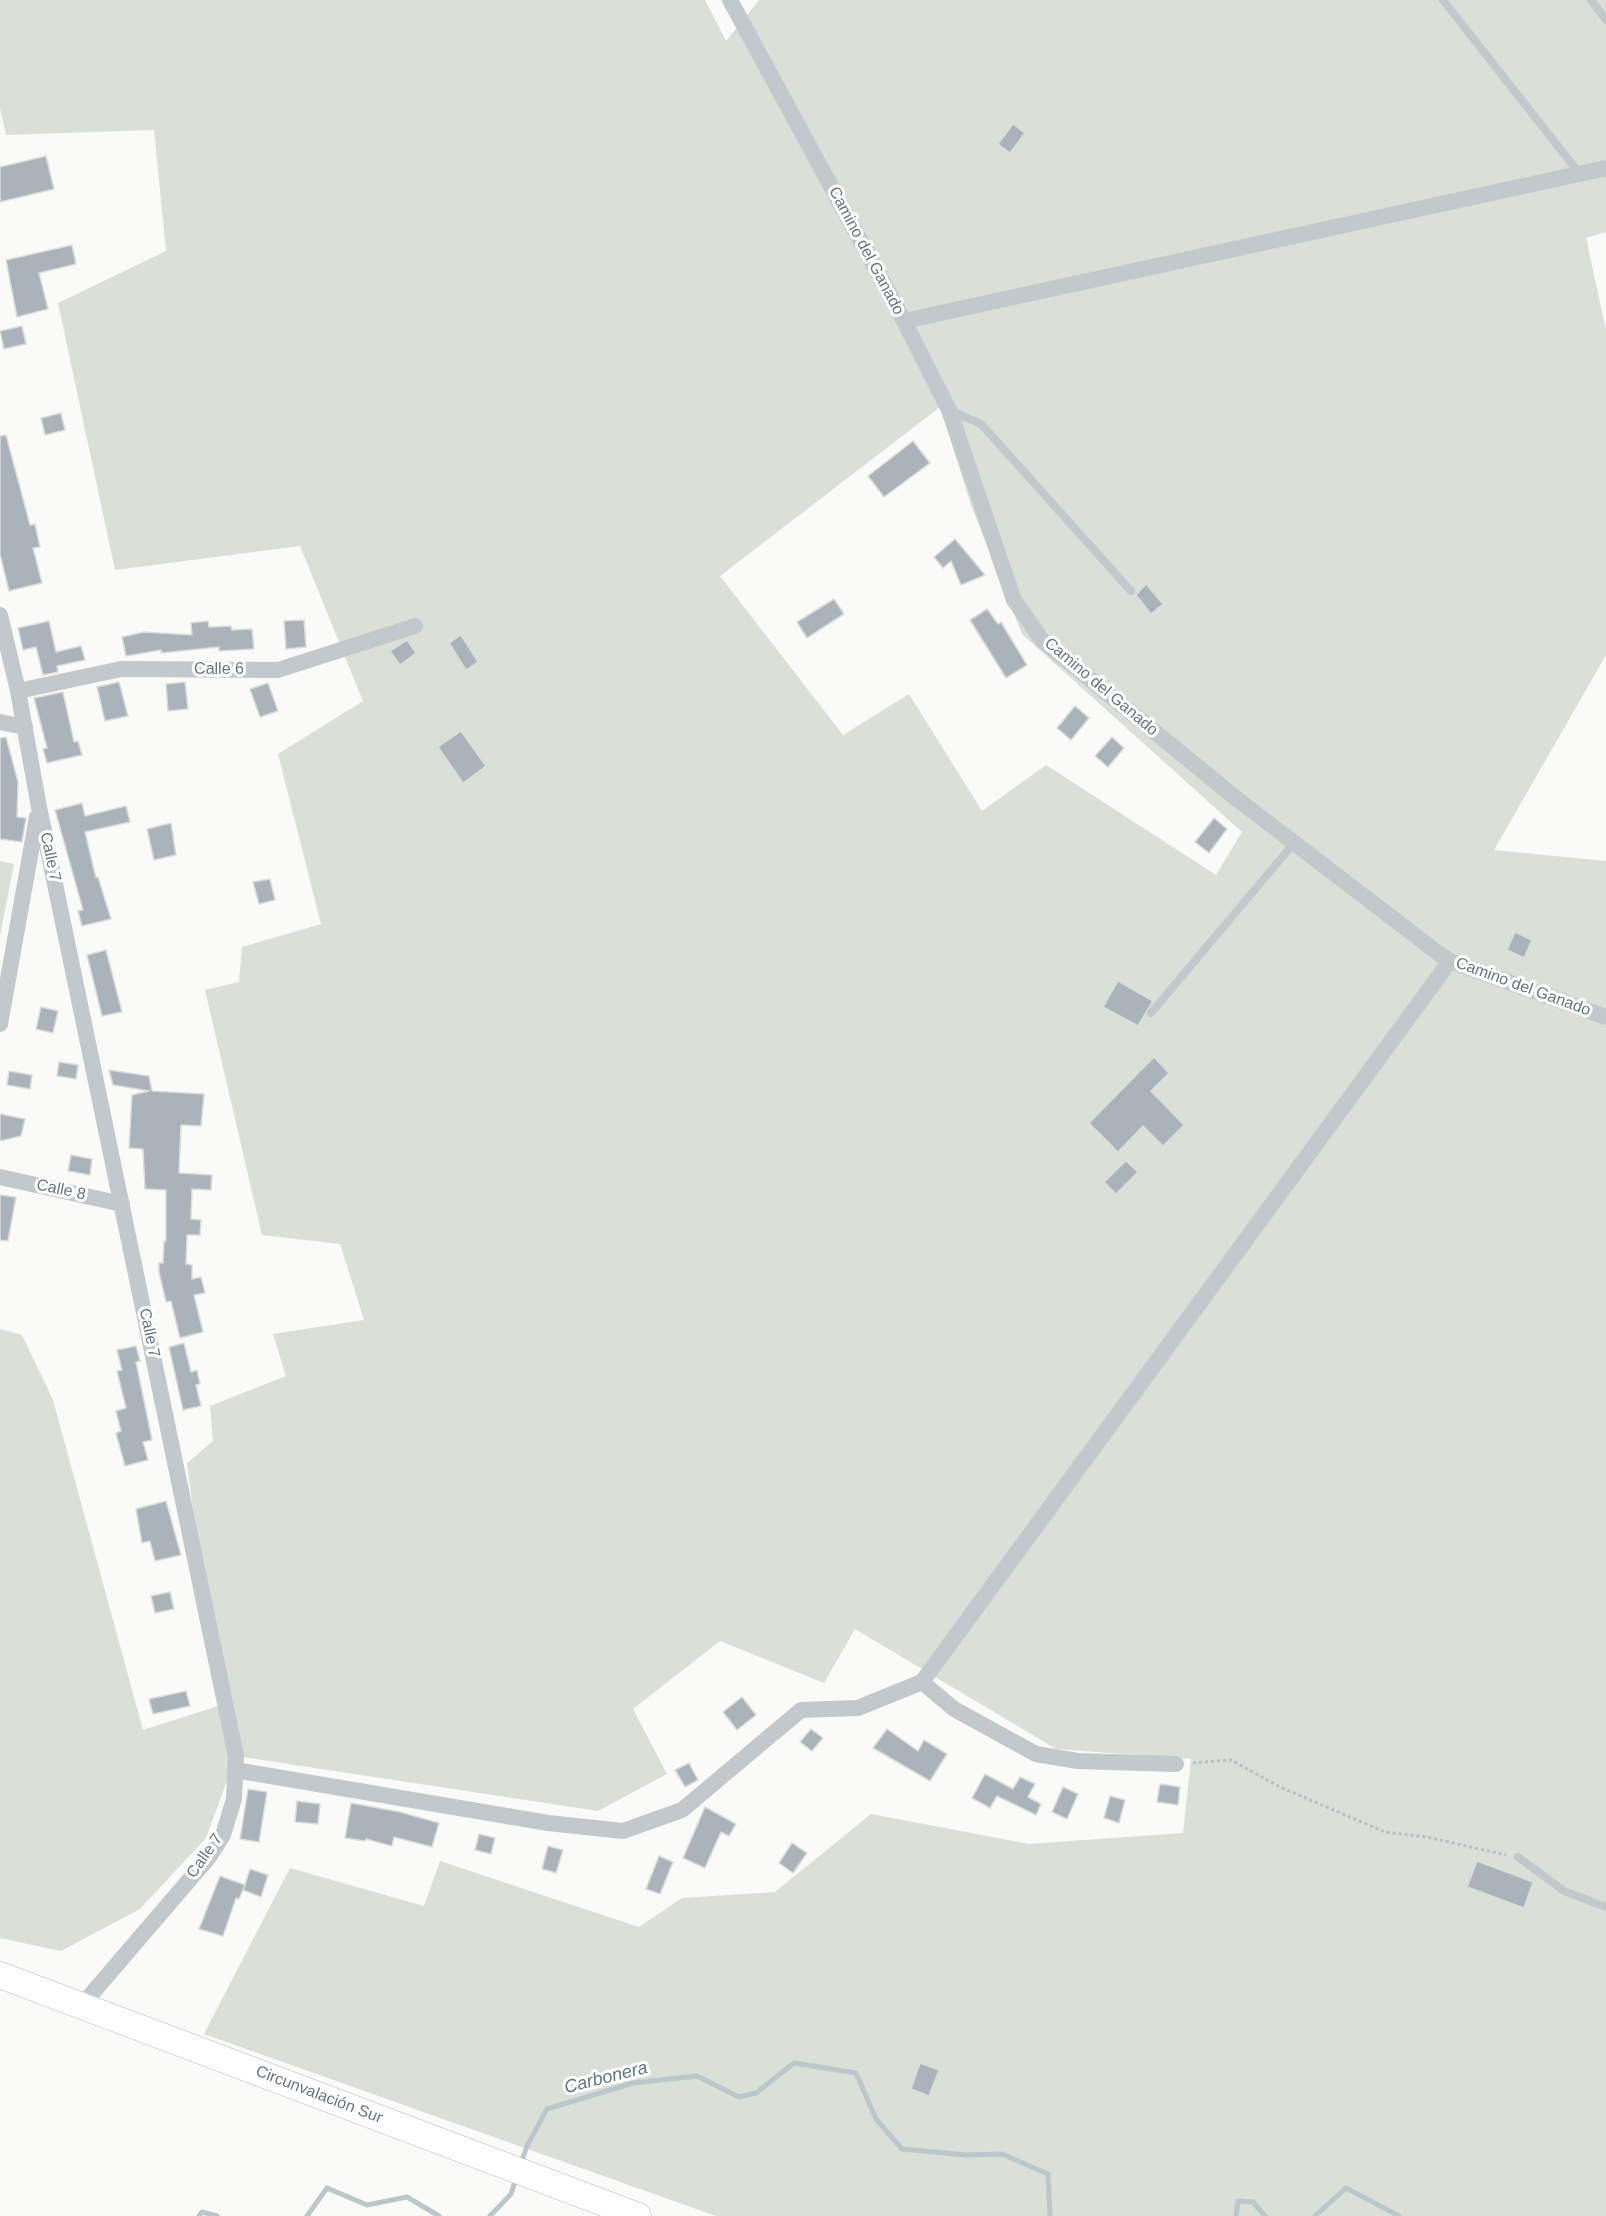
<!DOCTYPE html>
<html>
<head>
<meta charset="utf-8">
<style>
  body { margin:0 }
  canvas { display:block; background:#fafaf8 }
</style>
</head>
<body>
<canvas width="1606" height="2216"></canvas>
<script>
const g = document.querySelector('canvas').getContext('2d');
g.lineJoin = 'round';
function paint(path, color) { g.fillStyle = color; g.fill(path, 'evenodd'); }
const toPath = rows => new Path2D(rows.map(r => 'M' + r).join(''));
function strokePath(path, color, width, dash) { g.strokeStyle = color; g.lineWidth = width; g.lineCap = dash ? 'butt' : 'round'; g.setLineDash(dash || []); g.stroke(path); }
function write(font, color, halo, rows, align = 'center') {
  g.font = font + ' Helvetica,sans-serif'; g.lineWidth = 6; g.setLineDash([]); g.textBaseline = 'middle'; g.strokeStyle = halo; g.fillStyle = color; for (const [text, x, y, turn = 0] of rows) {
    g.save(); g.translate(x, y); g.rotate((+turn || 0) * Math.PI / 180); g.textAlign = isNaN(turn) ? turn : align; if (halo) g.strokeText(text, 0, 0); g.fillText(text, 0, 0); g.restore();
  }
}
const green = toPath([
  [0,0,705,0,726,41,759,0,1606,0,1606,232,1586,238,1606,330,1606,655,1494,850,1606,861,1606,2216,716,2216,204,2034,290,1868,424,1906,440,1861,639,1927,682,1898,775,1892,871,1814,1029,1844,1183,1833,1191,1759,1056,1749,855,1629,824,1683,720,1641,633,1709,667,1774,598,1811,236,1756,206,1838,140,1909,61,1951,0,1938,0,1329,22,1335,53,1400,143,1730,218,1706,187,1463,213,1441,210,1406,286,1376,273,1334,364,1320,340,1244,262,1235,205,990,239,982,242,947,321,924,278,754,363,701,300,546,115,570,58,303,166,251,154,130,6,135,0,109],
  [940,407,971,505,1022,634,1242,832,1216,875,1046,765,982,811,909,694,843,735,720,576],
  [0,861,14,864,0,936]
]);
const stream = toPath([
  [521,2163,527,2146,547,2109,633,2083,697,2076,739,2097,756,2093,794,2063,856,2073,876,2119,902,2149,966,2155,1002,2154,1048,2174,1050,2216],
  [199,2216,202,2212,217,2216],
  [307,2216,327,2188,367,2205,407,2197,439,2216],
  [490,2216,511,2194,516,2178],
  [1236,2216,1238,2201,1253,2202,1265,2216],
  [1315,2216,1346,2188,1399,2216]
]);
const building = toPath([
  [1013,124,1025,133,1010,153,998,144,1013,124],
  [46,156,54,189,0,202,0,167,46,156],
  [72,245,76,264,39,273,48,309,17,317,6,260,72,245],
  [22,326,26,344,4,349,0,331,22,326],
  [61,413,65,430,45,435,41,418,61,413],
  [6,435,30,525,35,524,40,547,33,548,42,583,9,591,0,554,0,436,6,435],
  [913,441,930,463,884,497,868,476,913,441],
  [955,539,985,575,961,585,951,561,943,568,934,557,955,539],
  [1146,584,1163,604,1151,614,1136,595,1146,584],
  [834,599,844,614,807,638,797,622,834,599],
  [987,609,998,624,1001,622,1027,665,1006,678,970,620,987,609],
  [304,620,306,647,286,649,284,621,304,620],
  [49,621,56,652,81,646,85,660,57,666,58,672,43,675,36,647,23,650,18,628,49,621],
  [208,621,209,627,231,626,232,630,252,629,254,649,219,651,219,647,161,653,161,650,126,656,122,637,144,632,192,635,191,623,208,621],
  [461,635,478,662,466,670,449,643,461,635],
  [407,640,416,653,400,665,390,651,407,640],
  [119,682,128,716,105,721,97,687,119,682],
  [185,682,188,709,168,711,166,684,185,682],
  [268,683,278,711,260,717,250,689,268,683],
  [63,692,74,742,78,741,82,755,47,763,43,749,47,748,34,698,63,692],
  [1075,706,1089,718,1071,740,1057,728,1075,706],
  [461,731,486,766,463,783,438,747,461,731],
  [6,737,18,782,17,817,26,818,22,842,0,839,0,738,6,737],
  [1112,737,1124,748,1108,767,1095,756,1112,737],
  [82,803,85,816,126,806,130,822,85,832,96,878,98,877,111,919,82,926,78,911,83,910,55,810,82,803],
  [1214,818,1227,829,1209,853,1195,842,1214,818],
  [171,823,176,855,154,860,147,829,171,823],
  [270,879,275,900,259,904,253,882,270,879],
  [1515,932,1532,940,1524,958,1507,950,1515,932],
  [106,950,122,1012,102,1016,87,955,106,950],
  [1118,981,1153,1001,1138,1026,1103,1007,1118,981],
  [41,1007,58,1011,53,1033,36,1029,41,1007],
  [1154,1057,1169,1073,1151,1091,1184,1125,1163,1146,1143,1126,1118,1152,1089,1123,1154,1057],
  [59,1062,78,1065,76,1079,57,1076,59,1062],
  [109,1070,149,1076,152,1091,204,1094,201,1126,181,1125,179,1173,212,1175,211,1190,192,1189,191,1219,201,1220,200,1235,187,1235,186,1264,192,1265,192,1279,201,1277,205,1293,194,1295,203,1332,180,1338,171,1301,166,1302,159,1272,159,1263,163,1263,164,1241,166,1241,166,1190,145,1189,143,1149,129,1148,132,1095,149,1091,113,1085,109,1070],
  [9,1071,32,1075,30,1089,7,1085,9,1071],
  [0,1114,25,1119,21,1136,0,1141,0,1114],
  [71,1155,92,1159,90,1175,68,1171,71,1155],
  [1126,1161,1138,1172,1116,1194,1104,1182,1126,1161],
  [0,1195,16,1197,8,1241,0,1240,0,1195],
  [184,1343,191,1372,197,1370,200,1384,196,1385,201,1406,183,1410,169,1347,184,1343],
  [136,1346,140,1361,136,1362,152,1440,143,1442,148,1460,125,1466,116,1433,121,1431,116,1411,126,1408,117,1371,122,1370,117,1350,136,1346],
  [166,1501,181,1555,155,1561,150,1541,142,1543,136,1509,166,1501],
  [170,1592,174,1609,155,1613,151,1596,170,1592],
  [186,1691,190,1706,153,1714,149,1699,186,1691],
  [742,1697,756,1715,737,1730,723,1712,742,1697],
  [811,1729,823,1738,812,1751,800,1742,811,1729],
  [887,1729,918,1751,924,1740,947,1754,930,1781,873,1748,887,1729],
  [689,1763,698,1780,685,1787,675,1770,689,1763],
  [985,1774,1013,1789,1020,1777,1035,1784,1028,1797,1041,1804,1036,1815,997,1796,990,1808,972,1798,985,1774],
  [1160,1784,1180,1787,1178,1805,1157,1802,1160,1784],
  [1063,1787,1078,1794,1067,1819,1052,1812,1063,1787],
  [248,1789,267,1792,259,1842,240,1839,248,1789],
  [1110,1796,1125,1800,1119,1823,1104,1818,1110,1796],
  [297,1801,320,1804,318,1824,295,1822,297,1801],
  [351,1803,400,1812,439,1823,432,1847,394,1837,392,1846,366,1839,365,1841,345,1838,351,1803],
  [705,1807,736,1824,729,1836,721,1832,705,1868,683,1858,705,1807],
  [479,1834,495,1838,491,1854,475,1850,479,1834],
  [792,1843,807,1853,793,1873,779,1863,792,1843],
  [548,1846,563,1850,556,1873,542,1869,548,1846],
  [659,1856,673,1862,660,1894,646,1889,659,1856],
  [1477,1861,1533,1882,1524,1908,1467,1887,1477,1861],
  [250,1869,268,1875,261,1897,243,1890,250,1869],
  [220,1876,245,1885,239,1899,236,1898,223,1936,199,1929,220,1876],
  [920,2063,939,2070,929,2096,911,2089,920,2063]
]);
const path = toPath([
  [1193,1763,1231,1760,1280,1787,1385,1832,1427,1837,1506,1855]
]);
const service = toPath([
  [1443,0,1579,173],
  [1591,0,1606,20],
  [949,410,981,424,1131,591],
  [1151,1013,1294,843],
  [1518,1857,1564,1891,1606,1907]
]);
const minor = toPath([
  [730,0,904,321,949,410,1014,600,1042,640,1237,799,1438,953,1450,961,1606,1017],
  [904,321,1606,168],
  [0,615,18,691,39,807,236,1756,234,1799,223,1835,209,1857,82,2005],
  [18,691,121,669,278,670,415,626],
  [0,722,25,727],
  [0,1024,37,817],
  [0,1177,122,1204],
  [922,1682,954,1709,1036,1754,1078,1761,1176,1764],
  [235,1770,548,1823,623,1831,682,1810,801,1710,858,1708,922,1682,1450,961]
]);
const primary = toPath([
  [0,1975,638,2216]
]);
const streetNames = [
  ["Camino del Ganado",866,251,62],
  ["Calle 6",219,670],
  ["Camino del Ganado",1101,687,40],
  ["Calle 7",50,857,78],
  ["Camino del Ganado",1523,987,20],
  ["Calle 8",61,1190,12],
  ["Calle 7",149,1333,78],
  ["Calle 7",205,1856,-55],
  ["Circunvalación Sur",319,2095,21]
];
const waterNames = [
  ["Carbonera",606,2078,-14]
];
paint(green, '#dadfd7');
strokePath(stream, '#bbc7cb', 5);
paint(building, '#aab3b9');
strokePath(building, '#dcdcda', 1.5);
strokePath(primary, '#b5babe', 27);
strokePath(path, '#bbbfc2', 3, [3, 3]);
strokePath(service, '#c3c8cc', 8);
strokePath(minor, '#c3c8cc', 16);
strokePath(primary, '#fff', 26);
write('16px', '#657683', '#fff', streetNames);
write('italic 18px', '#60757c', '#fff', waterNames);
</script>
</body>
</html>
